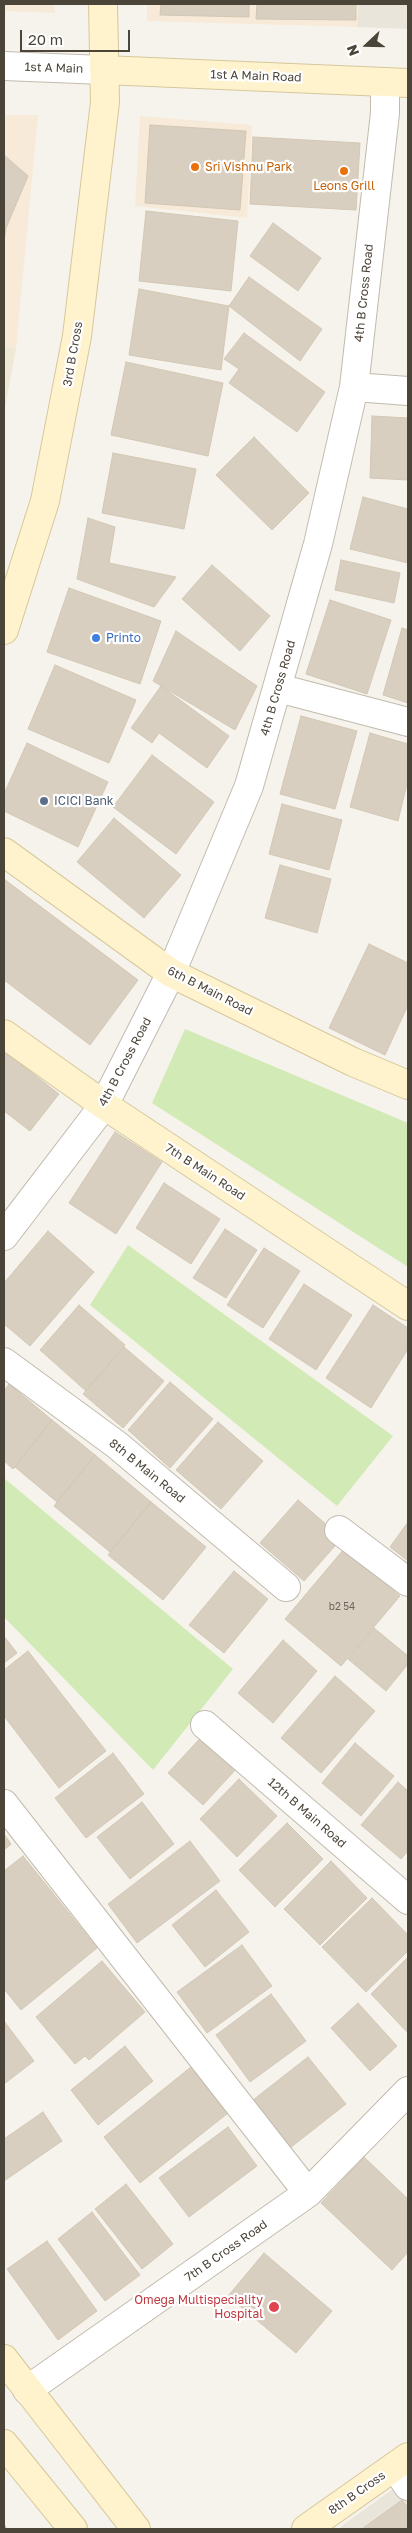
<!DOCTYPE html>
<html>
<head>
<meta charset="utf-8">
<style>
  body { margin:0 }
  #map { position:relative; width:412px; height:2533px; overflow:hidden; background:#f6f3ec; font-family:"Golos Text",sans-serif }
  canvas { display:block }
  .frame { position:absolute; inset:0; border:5px solid #4b4439; pointer-events:none }
  .north { position:absolute; left:342px; top:20px; width:50px; height:50px; -webkit-text-stroke:4px #fff; paint-order:stroke; rotate:249deg; font-size:14px; font-weight:700; line-height:20px; text-align:center; color:#4b4439 }
  .north::after { content:''; display:block; margin:auto; width:18px; height:22px; background:#4b4439; clip-path:polygon(50% 0,100% 100%,50% 72%,0 100%) }
  .scale { position:absolute; left:20px; top:30px; width:110px; height:22px; box-sizing:border-box; border:2px solid #4b4439; border-top:0; padding-left:6px; font-size:15px; line-height:18px; white-space:nowrap; color:#4b4439; -webkit-text-stroke:4px #fff; paint-order:stroke }
</style>
</head>
<body>
<div id="map">
<canvas width="412" height="2533"></canvas>
<div class="frame"></div>
<div class="north">N</div>
<div class="scale">20 m</div>
</div>
<script>
const g = document.querySelector('canvas').getContext('2d');
g.lineJoin = 'round';
function paint(path, color) { g.fillStyle = color; g.fill(path, 'evenodd'); }
const toPath = rows => new Path2D(rows.map(r => 'M' + r).join(''));
function strokePath(path, color, width, dash) { g.strokeStyle = color; g.lineWidth = width; g.lineCap = dash ? 'butt' : 'round'; g.setLineDash(dash || []); g.stroke(path); }
function write(font, color, halo, rows, align = 'center') {
  g.font = font + ' "Golos Text",sans-serif'; g.lineWidth = 4.5; g.setLineDash([]); g.textBaseline = 'middle'; g.strokeStyle = halo; g.fillStyle = color; for (const [text, x, y, turn = 0] of rows) {
    g.save(); g.translate(x, y); g.rotate((+turn || 0) * Math.PI / 180); g.textAlign = isNaN(turn) ? turn : align; if (halo) g.strokeText(text, 0, 0); g.fillText(text, 0, 0); g.restore();
  }
}
const residential = toPath([
  [358,4,408,4,408,29,357,27],
  [397,2486,408,2501,408,2529,342,2529,340,2527]
]);
const commercial = toPath([
  [4,4,55,4,55,13,4,11],
  [147,4,358,4,357,27,147,21],
  [4,115,38,115,16,348,4,347],
  [140,116,252,125,247,218,135,206]
]);
const education = toPath([
  [4,347,16,348,4,413]
]);
const green = toPath([
  [185,1029,408,1123,408,1267,152,1103],
  [128,1245,393,1436,337,1506,90,1305],
  [4,1478,233,1669,153,1770,4,1617]
]);
const building = toPath([
  [161,4,249,4,249,17,160,15,161,4],
  [257,4,356,4,356,20,256,19,257,4],
  [150,125,246,131,240,210,145,203,150,125],
  [253,137,360,143,356,210,250,204,253,137],
  [4,155,28,176,6,228,4,241,4,155],
  [146,211,238,221,231,291,139,281,146,211],
  [273,223,321,258,298,291,250,256,273,223],
  [249,277,322,329,300,361,229,306,249,277],
  [139,289,229,306,221,370,129,355,139,289],
  [244,333,325,392,297,432,229,383,239,369,224,359,244,333],
  [126,362,223,383,208,456,111,435,126,362],
  [372,416,408,418,408,480,370,478,372,416],
  [254,437,309,493,272,530,216,475,254,437],
  [113,453,196,469,184,529,102,513,113,453],
  [363,497,408,509,408,563,350,549,363,497],
  [88,518,115,527,109,563,176,577,154,607,77,579,88,518],
  [341,560,400,573,394,603,335,590,341,560],
  [212,565,270,616,240,651,182,599,212,565],
  [69,588,161,621,140,684,47,652,69,588],
  [330,600,391,620,367,694,306,674,330,600],
  [402,628,408,630,408,703,383,695,402,628],
  [176,631,257,686,235,730,153,681,176,631],
  [55,665,136,700,109,763,28,729,55,665],
  [161,686,229,736,207,768,159,733,152,743,131,728,161,686],
  [301,716,357,731,335,809,280,794,301,716],
  [370,733,408,744,408,780,398,821,350,807,370,733],
  [27,743,108,782,78,847,4,811,4,794,27,743],
  [152,755,214,802,176,854,113,807,152,755],
  [282,804,342,820,329,870,269,854,282,804],
  [114,818,181,875,144,918,77,862,114,818],
  [280,865,331,879,317,933,265,918,280,865],
  [4,879,138,980,90,1045,4,980,4,879],
  [369,944,408,963,408,1005,385,1055,329,1028,369,944],
  [4,1051,59,1094,30,1131,4,1111,4,1051],
  [115,1132,162,1162,116,1234,69,1203,115,1132],
  [164,1183,220,1219,191,1264,136,1228,164,1183],
  [225,1229,257,1250,226,1298,193,1278,225,1229],
  [48,1231,94,1272,30,1346,4,1324,4,1283,48,1231],
  [264,1248,300,1271,263,1328,227,1305,264,1248],
  [304,1284,352,1315,316,1370,269,1339,304,1284],
  [79,1305,125,1345,86,1391,40,1350,79,1305],
  [373,1305,408,1328,408,1349,371,1408,326,1378,373,1305],
  [124,1347,164,1381,123,1428,83,1394,124,1347],
  [170,1382,213,1419,170,1468,128,1430,170,1382],
  [9,1384,52,1420,13,1469,4,1461,4,1391,9,1384],
  [52,1420,95,1455,57,1502,15,1467,52,1420],
  [218,1422,263,1461,221,1509,176,1470,218,1422],
  [95,1455,151,1502,110,1552,54,1506,95,1455],
  [298,1500,342,1538,304,1581,260,1543,298,1500],
  [151,1502,206,1547,163,1600,108,1555,151,1502],
  [408,1522,408,1561,390,1547,408,1522],
  [344,1549,400,1596,341,1666,285,1619,344,1549],
  [234,1571,268,1599,224,1653,189,1625,234,1571],
  [374,1628,408,1656,408,1664,386,1691,348,1659,374,1628],
  [4,1636,17,1653,4,1663,4,1636],
  [283,1640,317,1671,273,1723,238,1693,283,1640],
  [28,1651,106,1751,59,1788,4,1716,4,1670,28,1651],
  [335,1676,375,1711,321,1773,281,1738,335,1676],
  [204,1734,238,1767,203,1805,168,1773,204,1734],
  [355,1743,394,1776,361,1816,322,1783,355,1743],
  [113,1753,144,1794,86,1838,55,1798,113,1753],
  [239,1779,277,1816,237,1857,200,1819,239,1779],
  [398,1782,408,1791,408,1851,401,1859,361,1825,398,1782],
  [142,1802,174,1844,130,1879,97,1837,142,1802],
  [287,1823,323,1859,275,1907,239,1870,287,1823],
  [4,1834,11,1844,4,1850,4,1834],
  [190,1841,220,1881,137,1943,108,1904,190,1841],
  [23,1856,97,1948,21,2010,4,1989,4,1871,23,1856],
  [331,1861,367,1898,320,1945,284,1909,331,1861],
  [216,1890,249,1932,205,1967,172,1925,216,1890],
  [372,1898,408,1935,408,1951,366,1992,322,1947,372,1898],
  [242,1945,272,1986,207,2033,177,1992,242,1945],
  [408,1957,408,2033,371,1994,408,1957],
  [102,1961,145,2012,89,2060,85,2056,75,2064,36,2017,102,1961],
  [271,1994,306,2041,250,2082,216,2035,271,1994],
  [358,2003,397,2046,370,2071,331,2028,358,2003],
  [4,2021,34,2061,4,2084,4,2021],
  [125,2046,153,2081,98,2125,71,2090,125,2046],
  [308,2057,346,2104,290,2148,253,2100,308,2057],
  [191,2067,228,2113,140,2183,104,2137,191,2067],
  [43,2112,62,2141,4,2181,4,2139,43,2112],
  [228,2127,257,2166,189,2217,159,2178,228,2127],
  [364,2157,408,2199,408,2252,392,2270,321,2203,364,2157],
  [126,2184,173,2244,142,2269,95,2209,126,2184],
  [92,2212,140,2275,105,2301,58,2239,92,2212],
  [47,2241,97,2311,58,2340,7,2269,47,2241],
  [264,2253,332,2311,296,2353,228,2296,264,2253],
  [402,2500,408,2508,408,2529,362,2529,402,2500]
]);
const path = toPath([
  [4,2526,6,2529]
]);
const street = toPath([
  [4,66,104,70],
  [354,387,408,391],
  [278,688,408,722],
  [4,1236,104,1105,171,973,249,786,318,544,354,387,385,113,385,82],
  [4,1362,117,1445,286,1587],
  [339,1530,408,1582],
  [205,1725,408,1900],
  [4,1804,308,2193],
  [27,2390,308,2193,408,2091],
  [395,2467,408,2486]
]);
const secondary = toPath([
  [104,70,408,83],
  [4,630,45,501,77,336,105,102,103,4],
  [4,852,171,973,353,1062,408,1085],
  [4,1034,104,1105,408,1306],
  [4,2359,136,2529],
  [4,2444,73,2529],
  [306,2529,408,2457]
]);
const markers = [
  [195,167,5,"#e8710a"],
  [344,171,5,"#e8710a"],
  [96,638,5,"#3f7fe0"],
  [44,801,5,"#5c6f8a"],
  [274,2307,6,"#e0444e"]
];
const numberNames = [
  ["b2 54",342,1607]
];
const streetNames = [
  ["1st A Main",54,68,2],
  ["1st A Main Road",256,76,2],
  ["4th B Cross Road",364,293,-84],
  ["3rd B Cross",73,354,-80],
  ["4th B Cross Road",278,688,-74],
  ["6th B Main Road",210,991,27],
  ["4th B Cross Road",125,1062,-62],
  ["7th B Main Road",205,1172,33],
  ["8th B Main Road",147,1471,39],
  ["12th B Main Road",307,1813,41],
  ["7th B Cross Road",226,2251,-35],
  ["8th B Cross",357,2493,-35]
];
const foodNames = [
  ["Sri Vishnu Park",205,167],
  ["Leons Grill",344,186,"center"]
];
const shopNames = [
  ["Printo",106,638]
];
const serviceNames = [
  ["ICICI Bank",54,801]
];
const healthNames = [
  ["Omega Multispeciality",263,2300],
  ["Hospital",263,2314]
];
paint(residential, '#eae5da');
paint(commercial, '#f7ead8');
paint(education, '#efe8d6');
paint(green, '#d2eab5');
paint(building, '#d8cfc1');
strokePath(building, '#d3c7b4', 1);
strokePath(street, '#c2bbae', 30);
strokePath(secondary, '#d6c79b', 30);
strokePath(path, '#c4b79f', 3, [2.5, 2.5]);
strokePath(street, '#fff', 28);
strokePath(secondary, '#fff3cd', 28);
for (const [x, y, r, color] of markers) { const dot = new Path2D(); dot.arc(x, y, r, 0, 2 * Math.PI); g.fillStyle = color; g.fill(dot); strokePath(dot, '#fff', 2); }
write('10px', '#6e675b', null, numberNames);
write('12px', '#4b4439', '#fff', streetNames);
write('12px', '#c56008', '#fff', foodNames, 'left');
write('12px', '#366cbe', '#fff', shopNames, 'left');
write('12px', '#4e5e75', '#fff', serviceNames, 'left');
write('12px', '#be3a42', '#fff', healthNames, 'right');
</script>
</body>
</html>
